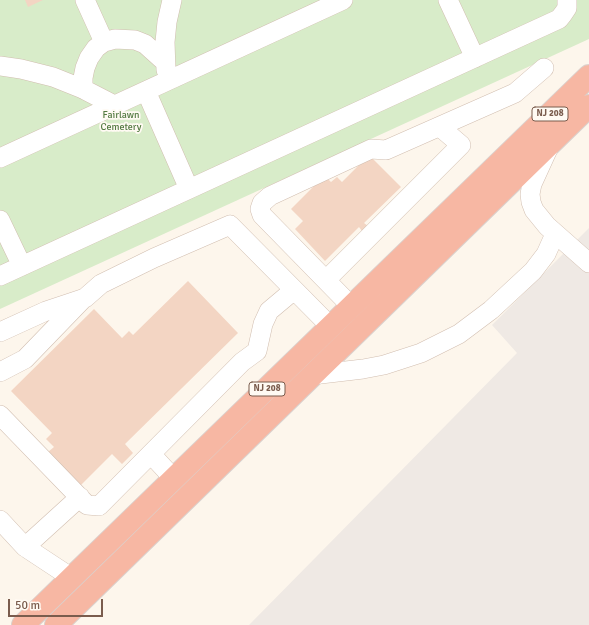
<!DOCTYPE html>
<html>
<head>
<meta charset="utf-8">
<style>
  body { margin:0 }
  #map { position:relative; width:589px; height:625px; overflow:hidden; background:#fdf6ec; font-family:Signika,sans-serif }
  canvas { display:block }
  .scale { position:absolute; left:8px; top:599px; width:95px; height:18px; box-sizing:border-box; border:2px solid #7a5c4d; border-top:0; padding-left:5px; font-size:12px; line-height:14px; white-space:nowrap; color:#7a5c4d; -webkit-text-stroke:3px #fffaf3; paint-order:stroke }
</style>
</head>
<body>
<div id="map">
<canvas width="589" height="625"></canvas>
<div class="scale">50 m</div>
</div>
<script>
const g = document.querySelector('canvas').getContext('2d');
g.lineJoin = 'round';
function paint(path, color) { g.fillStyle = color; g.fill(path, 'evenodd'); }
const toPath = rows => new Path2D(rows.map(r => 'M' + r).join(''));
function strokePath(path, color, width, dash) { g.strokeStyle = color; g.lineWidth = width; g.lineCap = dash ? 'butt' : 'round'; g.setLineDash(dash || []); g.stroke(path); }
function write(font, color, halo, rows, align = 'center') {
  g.font = font + ' Signika,sans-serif'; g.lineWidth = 3.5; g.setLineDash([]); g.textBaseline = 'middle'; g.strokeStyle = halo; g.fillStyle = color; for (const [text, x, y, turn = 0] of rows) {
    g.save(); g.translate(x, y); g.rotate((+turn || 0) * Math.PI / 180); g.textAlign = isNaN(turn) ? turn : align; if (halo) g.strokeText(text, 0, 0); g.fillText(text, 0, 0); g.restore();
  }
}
const industrial = toPath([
  [589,228,589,625,249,625,517,353,492,325]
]);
const green = toPath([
  [0,0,589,0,589,39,0,309]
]);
const building = toPath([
  [25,0,43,0,28,7],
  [369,155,401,187,364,223,368,226,362,231,359,227,325,261,295,229,303,221,291,209,321,179,326,177,331,182,337,177,342,182],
  [188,281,238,333,125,444,133,453,122,464,112,454,81,485,48,452,54,447,46,439,52,433,11,391,94,309,122,338,129,331,133,335]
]);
const minor = toPath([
  [85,0,104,42],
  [448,0,475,58],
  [0,66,21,69,53,77,83,89,114,105],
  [166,70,165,42,167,22,172,0],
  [83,89,83,78,85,68,89,58,96,48,104,42,115,39,135,40,145,44,165,62],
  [146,91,189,189],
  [548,149,532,184,530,194,531,202,534,210,547,226,589,263],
  [0,158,343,0],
  [0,220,22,266],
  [0,276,559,19,563,14,567,8,567,0],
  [326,280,461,145,440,127],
  [352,307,262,215,260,209,262,203,270,196,371,149,386,150,515,93,544,68],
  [0,332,46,311,85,298,101,284,154,258,230,225,331,327],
  [0,372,25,359,82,300],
  [312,375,363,369,384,365,421,353,459,334,491,310,533,271,546,254,555,234],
  [0,415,87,505,99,506,242,362,257,351,263,324,269,311,294,290],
  [151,454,174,479],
  [0,520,25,547,72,578],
  [25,547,80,497]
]);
const highway = toPath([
  [23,625,589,76],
  [56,625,589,106]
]);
const shields = [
  [550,114,36],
  [267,389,36]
];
const shieldNames = [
  ["NJ 208",550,114],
  ["NJ 208",267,389]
];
const parkNames = [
  ["Fairlawn",121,115],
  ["Cemetery",121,127]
];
paint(industrial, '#efe9e4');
paint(green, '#d8ecc9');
paint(building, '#f3d5c3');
strokePath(minor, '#d1beb0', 20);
strokePath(highway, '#dad1cd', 24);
strokePath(minor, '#fff', 19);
strokePath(highway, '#f7b7a3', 22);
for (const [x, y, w] of shields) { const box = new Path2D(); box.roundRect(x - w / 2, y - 7, w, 14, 3); g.fillStyle = '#fffaf3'; g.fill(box); strokePath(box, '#7a5c4d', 1); }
write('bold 9px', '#7a5c4d', null, shieldNames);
write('10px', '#537a41', '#fffaf3', parkNames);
</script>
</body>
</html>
